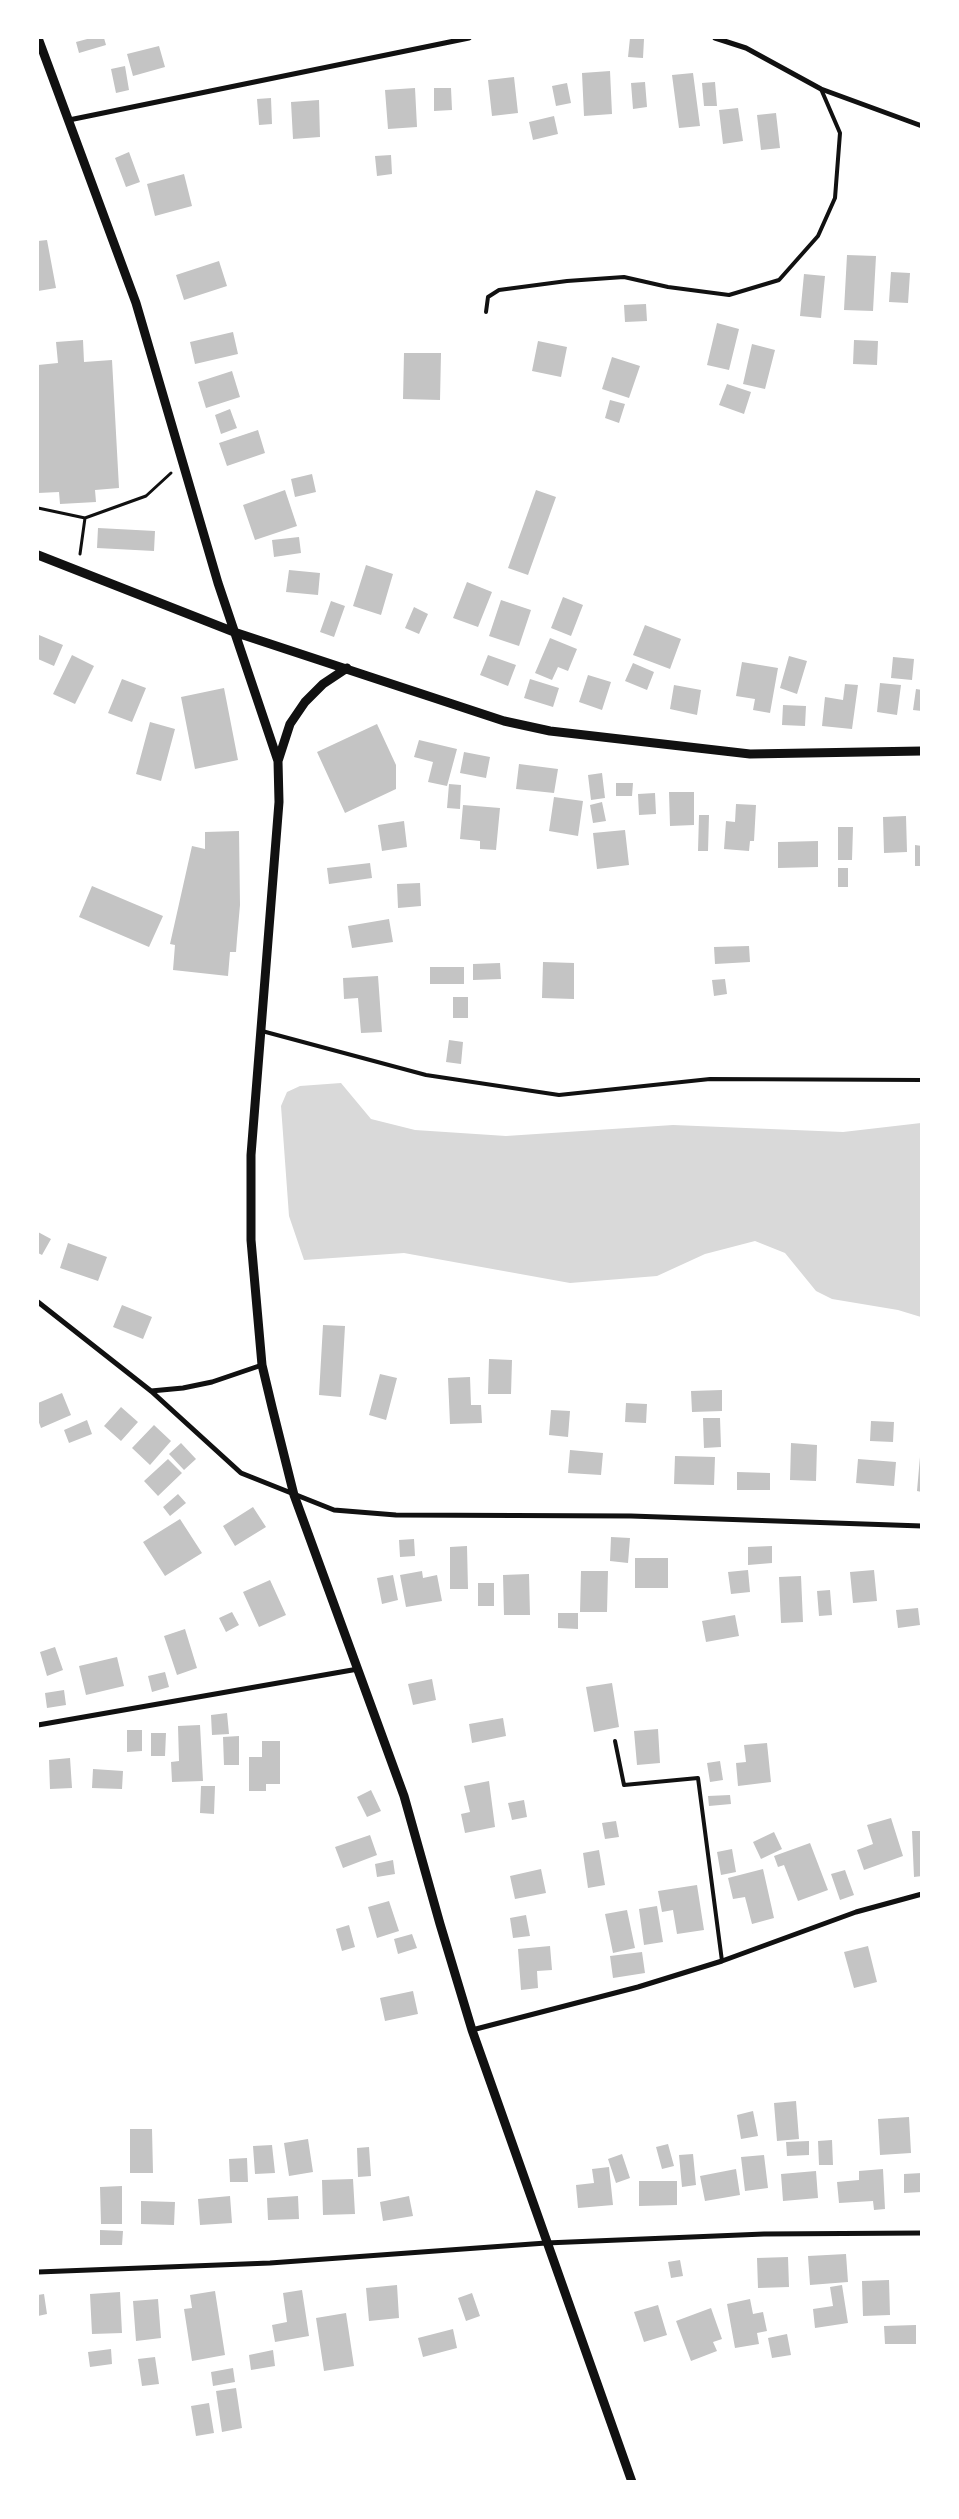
<!DOCTYPE html>
<html>
<head>
<meta charset="utf-8">
<style>
  body { margin:0 }
  #map { position:relative; width:959px; height:2519px; overflow:hidden; background:#fff; font-family:"Sofia Sans Condensed",sans-serif }
  canvas { display:block }
  .frame { position:absolute; inset:0; border:39px solid #fff; pointer-events:none }
</style>
</head>
<body>
<div id="map">
<canvas width="959" height="2519"></canvas>
<div class="frame"></div>
</div>
<script>
const g = document.querySelector('canvas').getContext('2d');
g.lineJoin = 'round';
function paint(path, color) { g.fillStyle = color; g.fill(path, 'evenodd'); }
const toPath = rows => new Path2D(rows.map(r => 'M' + r).join(''));
function strokePath(path, color, width, dash) { g.strokeStyle = color; g.lineWidth = width; g.lineCap = dash ? 'butt' : 'round'; g.setLineDash(dash || []); g.stroke(path); }
const water = toPath([
  [341,1083,371,1119,415,1130,506,1136,673,1125,843,1132,921,1123,921,1317,898,1310,832,1299,816,1291,785,1253,755,1241,705,1254,657,1276,570,1283,404,1253,304,1260,289,1216,281,1106,287,1092,300,1086]
]);
const building = toPath([
  [91,38,104,38,106,45,79,53,76,42],
  [630,38,644,39,643,58,628,57],
  [159,46,165,67,133,76,127,54],
  [125,66,129,90,116,93,111,69],
  [610,71,612,114,584,116,582,73],
  [693,73,700,126,679,128,672,75],
  [514,77,518,113,492,116,488,80],
  [645,82,647,107,633,109,631,83],
  [715,82,717,106,704,106,702,83],
  [567,83,571,103,556,106,552,86],
  [415,88,417,127,388,129,385,90],
  [434,88,451,88,452,110,434,111],
  [271,98,272,124,259,125,257,99],
  [319,100,320,137,293,139,291,102],
  [738,108,743,141,723,144,719,110],
  [776,113,780,148,761,150,757,115],
  [554,116,558,134,533,140,529,122],
  [129,152,140,182,126,187,115,158],
  [391,155,392,174,377,176,375,156],
  [184,174,192,206,155,216,147,184],
  [47,240,56,288,38,291,38,241],
  [847,255,876,256,873,311,844,310],
  [219,261,227,286,184,300,176,275],
  [891,272,910,273,908,303,889,302],
  [804,274,825,276,821,318,800,316],
  [646,304,647,321,625,322,624,305],
  [717,323,739,329,729,370,707,365],
  [233,332,238,354,195,364,190,342],
  [83,340,84,362,112,360,119,488,95,490,96,502,60,504,59,492,38,493,38,365,58,363,56,342],
  [854,340,878,341,877,365,853,364],
  [538,341,567,347,561,377,532,371],
  [752,344,775,350,765,389,743,384],
  [404,353,441,353,440,400,403,399],
  [612,357,640,366,629,398,602,389],
  [232,371,240,397,206,408,198,382],
  [727,384,751,392,744,414,719,405],
  [610,400,625,404,619,423,605,418],
  [230,409,237,428,221,434,215,415],
  [258,430,265,453,227,466,219,443],
  [312,474,316,492,295,497,291,479],
  [285,490,297,526,255,540,243,505],
  [536,490,556,497,528,575,508,568],
  [98,528,155,531,154,551,97,548],
  [299,537,301,553,274,557,272,540],
  [366,565,393,574,381,615,353,606],
  [289,570,320,573,318,595,286,592],
  [467,582,492,592,478,627,453,618],
  [563,597,583,605,571,636,551,628],
  [501,600,531,610,519,646,489,636],
  [331,601,345,606,334,637,320,632],
  [414,607,428,614,419,634,405,628],
  [645,625,681,639,670,669,633,655],
  [39,635,63,645,54,666,38,659],
  [550,638,577,649,568,671,558,667,552,680,535,673],
  [72,655,94,666,75,704,53,694],
  [488,655,516,665,508,686,480,675],
  [789,656,807,661,797,694,780,688],
  [893,657,914,659,912,680,891,678],
  [742,662,778,668,770,713,753,710,755,699,736,696],
  [633,663,654,672,647,690,625,681],
  [588,675,611,682,602,710,579,702],
  [122,679,146,688,132,722,108,713],
  [530,679,559,688,553,707,524,698],
  [880,683,901,685,897,715,877,712],
  [845,684,858,685,852,729,822,726,825,697,843,700],
  [674,685,701,690,697,715,670,709],
  [224,688,238,760,195,769,181,697],
  [916,689,922,690,922,711,913,710],
  [783,705,806,706,805,726,782,725],
  [150,722,175,729,161,781,136,774],
  [377,724,396,765,396,789,345,813,317,752],
  [419,740,457,749,447,786,428,782,433,762,414,757],
  [464,752,490,757,486,778,460,773],
  [519,764,558,769,554,793,516,789],
  [602,773,605,798,591,800,588,775],
  [616,783,633,783,632,796,616,796],
  [449,784,461,785,460,809,447,808],
  [669,792,694,792,694,825,670,826],
  [655,793,656,814,639,815,638,794],
  [554,797,583,801,578,836,549,831],
  [602,802,606,821,593,823,590,805],
  [736,804,756,805,754,841,750,841,749,851,724,849,726,821,735,822],
  [463,805,500,808,496,850,480,849,480,841,460,839],
  [699,815,709,815,708,851,698,851],
  [906,816,907,852,884,853,883,817],
  [404,821,407,847,382,851,378,825],
  [838,827,853,827,852,860,838,860],
  [625,830,629,865,597,869,593,833],
  [239,831,240,905,237,939,236,952,230,952,228,976,173,970,175,945,170,944,192,846,205,849,205,832],
  [818,841,818,867,778,868,778,842],
  [915,845,922,846,922,866,915,866],
  [370,863,372,878,329,884,327,868],
  [838,868,848,868,848,887,838,887],
  [420,883,421,906,398,908,397,884],
  [92,886,163,916,149,947,79,917],
  [389,919,393,942,352,948,348,926],
  [749,946,750,962,715,964,714,947],
  [543,962,574,963,574,999,542,998],
  [500,963,501,979,473,980,473,964],
  [430,967,464,967,464,984,430,984],
  [378,976,382,1032,361,1033,358,998,344,999,343,978],
  [725,979,727,994,714,996,712,980],
  [453,997,468,997,468,1018,453,1018],
  [449,1040,463,1042,461,1064,446,1062],
  [38,1232,51,1239,42,1255,38,1253],
  [68,1243,107,1257,98,1281,60,1268],
  [122,1305,152,1317,143,1339,113,1327],
  [323,1325,345,1326,341,1397,319,1395],
  [489,1359,512,1360,511,1394,488,1394],
  [380,1374,397,1378,386,1420,369,1415],
  [470,1377,471,1405,481,1405,482,1423,450,1424,448,1378],
  [722,1390,722,1411,692,1412,691,1391],
  [62,1393,71,1415,41,1428,38,1420,38,1403],
  [626,1403,647,1404,646,1423,625,1422],
  [121,1407,138,1422,121,1441,104,1426],
  [551,1410,570,1411,568,1437,549,1435],
  [703,1418,720,1418,721,1447,704,1448],
  [87,1420,92,1434,69,1443,64,1430],
  [871,1421,894,1422,893,1442,870,1441],
  [154,1425,171,1441,150,1465,132,1448],
  [181,1443,196,1459,184,1470,169,1454],
  [791,1443,817,1445,816,1481,790,1480],
  [570,1450,603,1453,601,1475,568,1473],
  [675,1456,715,1457,714,1485,674,1484],
  [920,1457,922,1457,922,1492,917,1491],
  [168,1459,182,1473,158,1496,144,1481],
  [858,1459,896,1462,894,1486,856,1483],
  [737,1472,770,1473,770,1490,737,1490],
  [178,1494,186,1503,170,1516,163,1507],
  [253,1507,266,1527,235,1546,223,1526],
  [180,1519,202,1553,165,1576,143,1542],
  [611,1537,630,1538,628,1563,610,1561],
  [414,1539,415,1556,400,1557,399,1540],
  [467,1546,468,1589,450,1589,450,1547],
  [772,1546,772,1563,748,1565,748,1547],
  [635,1558,668,1558,668,1588,635,1588],
  [748,1570,750,1592,731,1594,728,1572],
  [874,1570,877,1601,853,1603,850,1572],
  [422,1571,423,1578,437,1575,442,1601,406,1607,400,1575],
  [581,1571,608,1571,607,1612,580,1612],
  [529,1574,530,1615,504,1615,503,1575],
  [393,1575,398,1600,382,1604,377,1578],
  [801,1576,803,1622,781,1623,779,1577],
  [270,1580,286,1615,259,1627,243,1592],
  [478,1583,494,1583,494,1606,478,1606],
  [830,1590,832,1615,819,1616,817,1591],
  [918,1608,920,1625,898,1628,896,1610],
  [232,1612,239,1625,226,1632,219,1618],
  [558,1613,578,1613,578,1629,558,1628],
  [735,1615,739,1636,706,1642,702,1621],
  [185,1629,197,1668,177,1675,164,1636],
  [55,1647,63,1670,47,1676,40,1652],
  [117,1657,124,1686,86,1695,79,1666],
  [165,1672,169,1687,152,1692,148,1676],
  [432,1679,436,1700,413,1705,408,1684],
  [612,1683,619,1727,594,1732,586,1687],
  [64,1690,66,1705,47,1708,45,1693],
  [227,1713,229,1734,212,1735,211,1715],
  [503,1718,506,1736,472,1743,469,1724],
  [200,1725,203,1781,172,1782,171,1762,179,1761,178,1726],
  [658,1729,660,1763,637,1765,634,1731],
  [127,1730,142,1730,142,1751,127,1752],
  [151,1733,166,1733,165,1756,151,1756],
  [239,1736,239,1765,224,1765,223,1737],
  [262,1741,280,1741,280,1784,266,1784,266,1791,249,1791,249,1757,262,1757],
  [767,1743,771,1782,738,1786,736,1763,746,1762,744,1745],
  [70,1758,72,1788,50,1789,49,1760],
  [720,1761,723,1780,710,1782,707,1763],
  [93,1769,123,1771,122,1789,92,1788],
  [489,1781,495,1827,465,1833,461,1814,470,1812,464,1786],
  [201,1786,215,1786,214,1814,200,1813],
  [371,1790,381,1811,367,1817,357,1797],
  [730,1795,731,1804,709,1806,708,1796],
  [524,1800,527,1817,512,1820,508,1803],
  [891,1818,903,1856,864,1870,857,1850,873,1844,867,1825],
  [616,1821,619,1837,605,1839,602,1823],
  [912,1831,922,1831,922,1876,914,1877],
  [774,1832,782,1849,761,1859,753,1842],
  [370,1835,377,1855,343,1868,335,1847],
  [810,1843,828,1890,798,1901,784,1865,778,1867,774,1856],
  [732,1849,736,1872,721,1875,717,1852],
  [599,1850,605,1885,588,1888,583,1853],
  [393,1860,395,1874,377,1877,375,1864],
  [541,1869,546,1893,515,1899,510,1876],
  [763,1869,774,1918,752,1924,745,1897,733,1899,728,1878],
  [845,1870,854,1895,840,1900,831,1874],
  [697,1885,704,1930,677,1934,673,1910,662,1912,658,1891],
  [389,1901,399,1931,377,1938,368,1907],
  [657,1906,663,1942,644,1945,639,1909],
  [627,1910,635,1948,613,1953,605,1914],
  [526,1915,530,1936,513,1938,510,1918],
  [349,1925,355,1947,342,1951,336,1929],
  [412,1934,417,1948,398,1954,394,1939],
  [550,1946,552,1970,537,1971,538,1988,521,1990,518,1949],
  [868,1946,877,1982,854,1988,844,1952],
  [642,1952,645,1973,613,1978,610,1956],
  [413,1991,418,2014,385,2021,380,1998],
  [796,2101,799,2139,777,2141,774,2103],
  [753,2111,758,2136,741,2139,737,2115],
  [909,2117,911,2153,880,2155,878,2119],
  [130,2129,152,2129,153,2173,130,2173],
  [308,2139,313,2172,289,2176,284,2143],
  [832,2140,833,2165,819,2165,818,2141],
  [809,2141,809,2155,787,2156,786,2142],
  [668,2144,674,2166,662,2169,656,2147],
  [272,2145,275,2173,255,2174,253,2146],
  [369,2147,371,2176,358,2177,357,2148],
  [622,2154,630,2178,616,2183,608,2159],
  [693,2154,696,2185,682,2187,679,2155],
  [764,2155,768,2188,745,2191,741,2157],
  [247,2158,248,2182,230,2182,229,2159],
  [609,2167,613,2205,578,2208,576,2185,594,2183,592,2169],
  [736,2169,740,2195,705,2201,700,2176],
  [883,2169,885,2209,874,2210,873,2201,839,2203,837,2182,859,2180,859,2171],
  [816,2171,818,2198,783,2201,781,2174],
  [922,2173,922,2192,904,2193,904,2174],
  [353,2179,355,2214,323,2215,322,2180],
  [639,2181,677,2181,677,2205,639,2206],
  [122,2186,122,2224,101,2224,100,2187],
  [230,2196,232,2223,200,2225,198,2199],
  [298,2196,299,2219,268,2220,267,2198],
  [409,2196,413,2216,383,2221,380,2202],
  [141,2201,175,2202,174,2225,141,2224],
  [100,2230,123,2231,122,2245,100,2245],
  [846,2254,848,2282,810,2285,808,2256],
  [788,2257,789,2287,758,2288,757,2258],
  [680,2260,683,2276,671,2278,668,2262],
  [889,2280,890,2315,863,2316,862,2281],
  [397,2285,399,2318,369,2321,366,2288],
  [842,2285,848,2323,815,2328,813,2309,833,2306,830,2287],
  [302,2290,309,2336,275,2342,272,2325,287,2322,283,2293],
  [215,2291,225,2355,192,2361,184,2309,192,2308,190,2295],
  [120,2292,122,2333,92,2334,90,2294],
  [472,2293,480,2316,466,2321,458,2298],
  [44,2294,47,2314,38,2316,38,2295],
  [158,2299,161,2338,136,2341,133,2301],
  [750,2299,753,2314,763,2312,767,2331,757,2333,759,2344,735,2348,727,2304],
  [658,2305,667,2335,644,2342,634,2312],
  [711,2308,722,2339,713,2342,717,2351,691,2361,676,2321],
  [346,2313,354,2366,324,2371,316,2318],
  [916,2325,916,2344,885,2344,884,2326],
  [453,2329,457,2348,423,2357,418,2338],
  [787,2334,791,2355,772,2358,768,2338],
  [111,2349,112,2364,90,2367,88,2352],
  [273,2350,275,2366,251,2370,249,2355],
  [155,2357,159,2384,142,2386,138,2359],
  [233,2368,235,2382,213,2386,211,2372],
  [236,2388,242,2428,222,2432,216,2391],
  [209,2403,214,2433,196,2436,191,2406]
]);
const path = toPath([
  [38,508,85,518,146,496,171,473],
  [80,554,85,518]
]);
const service = toPath([
  [486,312,488,297,499,290,567,281,624,277,668,287,729,295,779,280,818,236,835,198,840,133,821,89],
  [262,1031,426,1075,559,1095,710,1079,922,1080],
  [615,1741,624,1785,698,1778,722,1961]
]);
const minor = toPath([
  [715,38,746,48,821,89,922,126],
  [69,120,469,38],
  [38,1302,151,1391,241,1473,334,1510,396,1515,631,1516,922,1526],
  [151,1391,183,1388,212,1382,262,1365],
  [38,1725,358,1669],
  [472,2030,638,1987,722,1961,856,1912,922,1894],
  [38,2272,270,2263,546,2243,764,2234,922,2233]
]);
const tertiary = toPath([
  [38,38,136,303,218,583,278,761,279,802,251,1155,251,1240,262,1365,272,1407,294,1495,404,1796,440,1924,472,2030,632,2482],
  [38,555,234,632,504,721,550,731,750,754,922,751],
  [278,761,290,724,305,702,323,684,347,668]
]);
paint(water, '#d9d9d9');
paint(building, '#c4c4c4');
strokePath(path, '#111', 3);
strokePath(service, '#111', 4);
strokePath(minor, '#111', 5);
strokePath(tertiary, '#111', 9);
</script>
</body>
</html>
